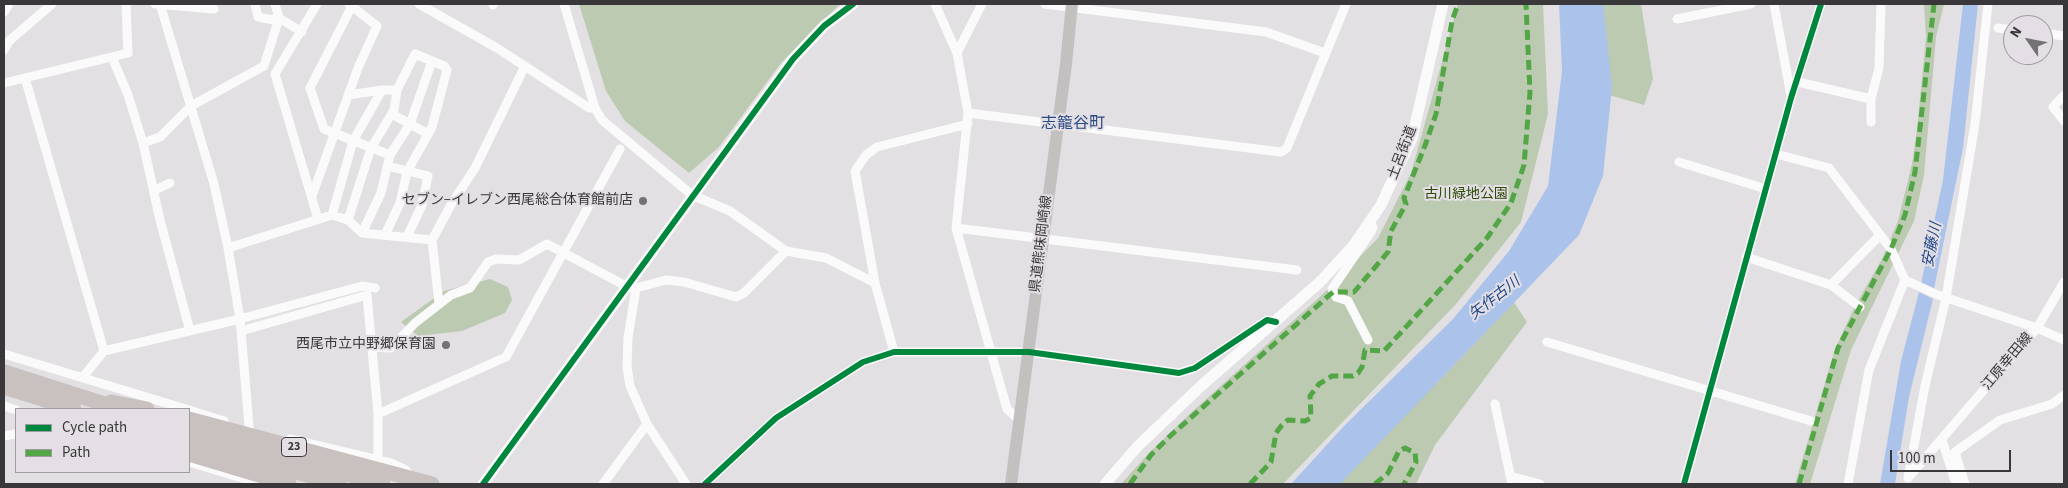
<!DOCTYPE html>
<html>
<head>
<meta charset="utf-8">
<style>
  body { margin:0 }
  #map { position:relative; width:2068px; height:488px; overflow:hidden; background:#e2e0e3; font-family:"Source Sans 3",sans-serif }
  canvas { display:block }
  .frame { position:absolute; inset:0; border:5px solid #393739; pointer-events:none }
  .legend { position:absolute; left:15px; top:408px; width:175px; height:65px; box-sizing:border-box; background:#e3dfe4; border:1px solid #9f9ca0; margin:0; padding:6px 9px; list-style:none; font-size:15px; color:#393739 }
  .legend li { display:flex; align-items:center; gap:10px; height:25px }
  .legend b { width:25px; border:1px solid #9f9ca0 }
  .north { position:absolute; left:2003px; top:15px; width:50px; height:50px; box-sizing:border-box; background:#e3dfe4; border:1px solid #9f9ca0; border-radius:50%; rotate:303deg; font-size:14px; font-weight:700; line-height:20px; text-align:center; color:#393739 }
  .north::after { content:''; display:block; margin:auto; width:18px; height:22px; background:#747274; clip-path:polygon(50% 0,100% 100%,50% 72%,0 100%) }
  .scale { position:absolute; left:1890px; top:450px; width:121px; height:22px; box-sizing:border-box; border:2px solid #393739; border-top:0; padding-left:6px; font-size:15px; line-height:18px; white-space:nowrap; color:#393739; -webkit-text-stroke:4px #e3dfe4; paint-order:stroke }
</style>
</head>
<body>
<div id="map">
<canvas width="2068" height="488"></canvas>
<div class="frame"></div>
<ul class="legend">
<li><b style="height:6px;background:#00873e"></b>Cycle path</li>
<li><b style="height:6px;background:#53a645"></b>Path</li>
</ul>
<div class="north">N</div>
<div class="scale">100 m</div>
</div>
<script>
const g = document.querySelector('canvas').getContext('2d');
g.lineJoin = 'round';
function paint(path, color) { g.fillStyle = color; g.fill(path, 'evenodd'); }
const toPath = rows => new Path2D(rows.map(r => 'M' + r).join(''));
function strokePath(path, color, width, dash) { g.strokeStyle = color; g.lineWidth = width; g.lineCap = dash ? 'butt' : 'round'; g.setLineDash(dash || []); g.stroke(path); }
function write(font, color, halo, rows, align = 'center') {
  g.font = font + ' "Source Sans 3","Noto Sans JP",sans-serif'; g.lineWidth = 4; g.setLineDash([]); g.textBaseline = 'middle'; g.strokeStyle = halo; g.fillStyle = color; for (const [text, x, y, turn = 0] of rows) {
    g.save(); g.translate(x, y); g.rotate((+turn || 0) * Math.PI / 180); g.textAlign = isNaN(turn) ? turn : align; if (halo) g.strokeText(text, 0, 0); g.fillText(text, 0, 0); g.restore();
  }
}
const green = toPath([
  [579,4,840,4,781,63,719,147,689,173,625,121,606,91],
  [1458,4,1543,4,1548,114,1521,222,1457,303,1283,484,1121,484,1148,454,1194,410,1324,293,1378,238,1411,173],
  [1593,4,1641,4,1653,79,1644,105,1602,93],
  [1924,4,1944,4,1936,37,1924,175,1914,221,1851,350,1810,484,1795,484,1835,349,1855,306,1882,259,1898,221,1912,164,1917,130,1926,37],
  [490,279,508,287,512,300,505,313,462,331,418,336,401,322,444,291],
  [1513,301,1527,322,1435,445,1416,484,1328,484]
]);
const water = toPath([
  [1559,4,1603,4,1612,87,1603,176,1579,235,1340,484,1291,484,1344,426,1453,319,1509,251,1548,186,1562,71],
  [1963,4,1978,4,1963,148,1934,289,1921,284,1943,180],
  [1919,292,1933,299,1909,397,1895,484,1880,484,1901,361]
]);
const minor = toPath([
  [155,4,214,9],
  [160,4,214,184,228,248,240,319,250,438],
  [255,4,258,17,279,21],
  [317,4,275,74,318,219],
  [419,4,497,48,589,108,595,108],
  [564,4,595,108,602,120,692,195,730,211,786,251,826,258,875,283],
  [935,4,957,53,968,113,956,228,1007,409,1019,420],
  [1045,4,1266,32,1325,53],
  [1774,4,1791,96],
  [493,5,493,4],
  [352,6,310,88,324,129,390,155,381,193,362,233],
  [4,12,9,4],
  [279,18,302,32],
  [1677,19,1751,4],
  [1998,28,2013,30],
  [2043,33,2064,36],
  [4,50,9,41,52,4],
  [957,53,982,4],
  [112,57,128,95,143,143,160,220,190,331],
  [25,78,104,351],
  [1798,82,1871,99],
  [4,83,128,53,126,4],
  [382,90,397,90,415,54,444,66,447,70,432,127,407,172,400,203,385,235],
  [2064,95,2053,107,2064,121],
  [968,113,1281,152,1287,148,1346,4],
  [392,114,428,134],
  [1871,122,1871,99,1879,68,1881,4],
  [143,143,160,137,191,106,264,66,279,18,275,4],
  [1776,154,1829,168,1891,249,1905,280,1938,295,2037,328,2064,340],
  [390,155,410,124,432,61],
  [1679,162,1766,189],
  [387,166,428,176,422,205,407,237],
  [155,190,170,183],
  [312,196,358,68,377,26,349,4],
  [332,215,353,141,382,90,348,95],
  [348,220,371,148,394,110,397,90],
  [956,228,1297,270],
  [432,240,452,203,475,168,525,66],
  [228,248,332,215,348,220,362,233,432,240,439,304],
  [1746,257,1831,285],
  [636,288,628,338,627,367,630,386,647,424,686,484],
  [1860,307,1831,285,1880,235],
  [241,331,367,295,378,414,378,459],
  [1368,340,1348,301,1336,297,1332,289,1371,232,1373,227,1369,223],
  [1547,342,1811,421],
  [372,347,391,348,415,323,451,295,470,288,488,262,496,259,519,260,547,244,626,286,636,288,666,280,684,282,736,297,744,293,786,251],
  [894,352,875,283,855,171,866,155,877,147,968,124],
  [4,354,186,409],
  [83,377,104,351,240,319,362,286,375,288],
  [1495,404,1512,484],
  [4,406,16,410],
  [189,410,224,421],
  [378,414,506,357,620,149],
  [4,436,16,434],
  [290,439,391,463,406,470,409,476],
  [1942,440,1956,484],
  [189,462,262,484],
  [1510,476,1540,484],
  [1908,478,1925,386,1946,298,1975,124,1988,4],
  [1908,478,2037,328,2064,282],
  [603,484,647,424],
  [705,484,776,418,863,362,894,352,1029,352,1179,373,1195,368,1267,320,1276,322],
  [1684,484,1791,98,1821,4],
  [1848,484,1869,370,1905,280],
  [1965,484,1955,452,2000,420,2052,404,2064,395]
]);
const tertiary = toPath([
  [483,484,793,59,824,26,853,4],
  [1105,484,1138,446,1201,386,1320,282,1353,246,1381,205,1412,138,1443,4]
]);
const secondary = toPath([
  [1011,484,1066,64,1072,4]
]);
const trunk = toPath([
  [4,372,120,409],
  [4,387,74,409],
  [111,402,147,409],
  [189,419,432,484],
  [189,431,383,484],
  [189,442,339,484],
  [189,454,289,484]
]);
const quiet = toPath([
  [1130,484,1151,455,1169,437,1333,292,1354,292,1388,252,1391,231,1406,204,1404,198,1426,143,1436,114,1452,21,1458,4],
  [1250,484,1271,462,1276,433,1282,425,1288,420,1305,421,1311,418,1310,396,1319,384,1332,376,1353,376,1358,373,1362,367,1365,350,1384,351,1487,238,1511,203,1524,165,1530,92,1526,4],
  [1375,484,1388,473,1399,451,1405,448,1415,453,1416,462,1404,484],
  [1799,484,1838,348,1891,249,1905,215,1915,172,1934,4]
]);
const cycleway = toPath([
  [483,484,793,59,824,26,853,4],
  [705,484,776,418,863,362,894,352,1029,352,1179,373,1195,368,1267,320,1276,322],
  [1684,484,1791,98,1821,4]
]);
const markers = [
  [643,201,5,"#747274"],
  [446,345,5,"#747274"]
];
const shields = [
  [294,447,25]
];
const shieldNames = [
  ["23",294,447]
];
const streetNames = [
  ["土呂街道",1403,153,-69],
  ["県道熊味岡崎線",1042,244,-83],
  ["江原幸田線",2008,362,-50]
];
const parkNames = [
  ["古川緑地公園",1466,195]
];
const poiNames = [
  ["セブン−イレブン西尾総合体育館前店",633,201],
  ["西尾市立中野郷保育園",436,345]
];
const waterNames = [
  ["安藤川",1933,245,-79],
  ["矢作古川",1495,299,-38]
];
const quarterNames = [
  ["志籠谷町",1073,124]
];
paint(green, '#bdcab2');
paint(water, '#abc3eb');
strokePath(minor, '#fbfafb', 9);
strokePath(tertiary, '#fbfafb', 11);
strokePath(secondary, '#c3c0c0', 12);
strokePath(trunk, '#c9c0c0', 15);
strokePath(quiet, '#53a645', 5, [10, 5]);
strokePath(cycleway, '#00873e', 6);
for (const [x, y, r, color] of markers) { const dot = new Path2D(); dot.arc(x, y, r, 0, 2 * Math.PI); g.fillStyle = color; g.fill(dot); strokePath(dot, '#e3dfe4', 2); }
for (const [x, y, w] of shields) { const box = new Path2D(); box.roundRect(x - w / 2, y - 9.5, w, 19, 4); g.fillStyle = '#e3dfe4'; g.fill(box); strokePath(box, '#393739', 1); }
write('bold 12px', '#393739', null, shieldNames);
write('14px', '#393739', '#e3dfe4', streetNames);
write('14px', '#2e4a07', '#e3dfe4', parkNames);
write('14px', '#393739', '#e3dfe4', poiNames, 'right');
write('italic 15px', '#1e4688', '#e3dfe4', waterNames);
write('16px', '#2b4c83', '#e3dfe4', quarterNames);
</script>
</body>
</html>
